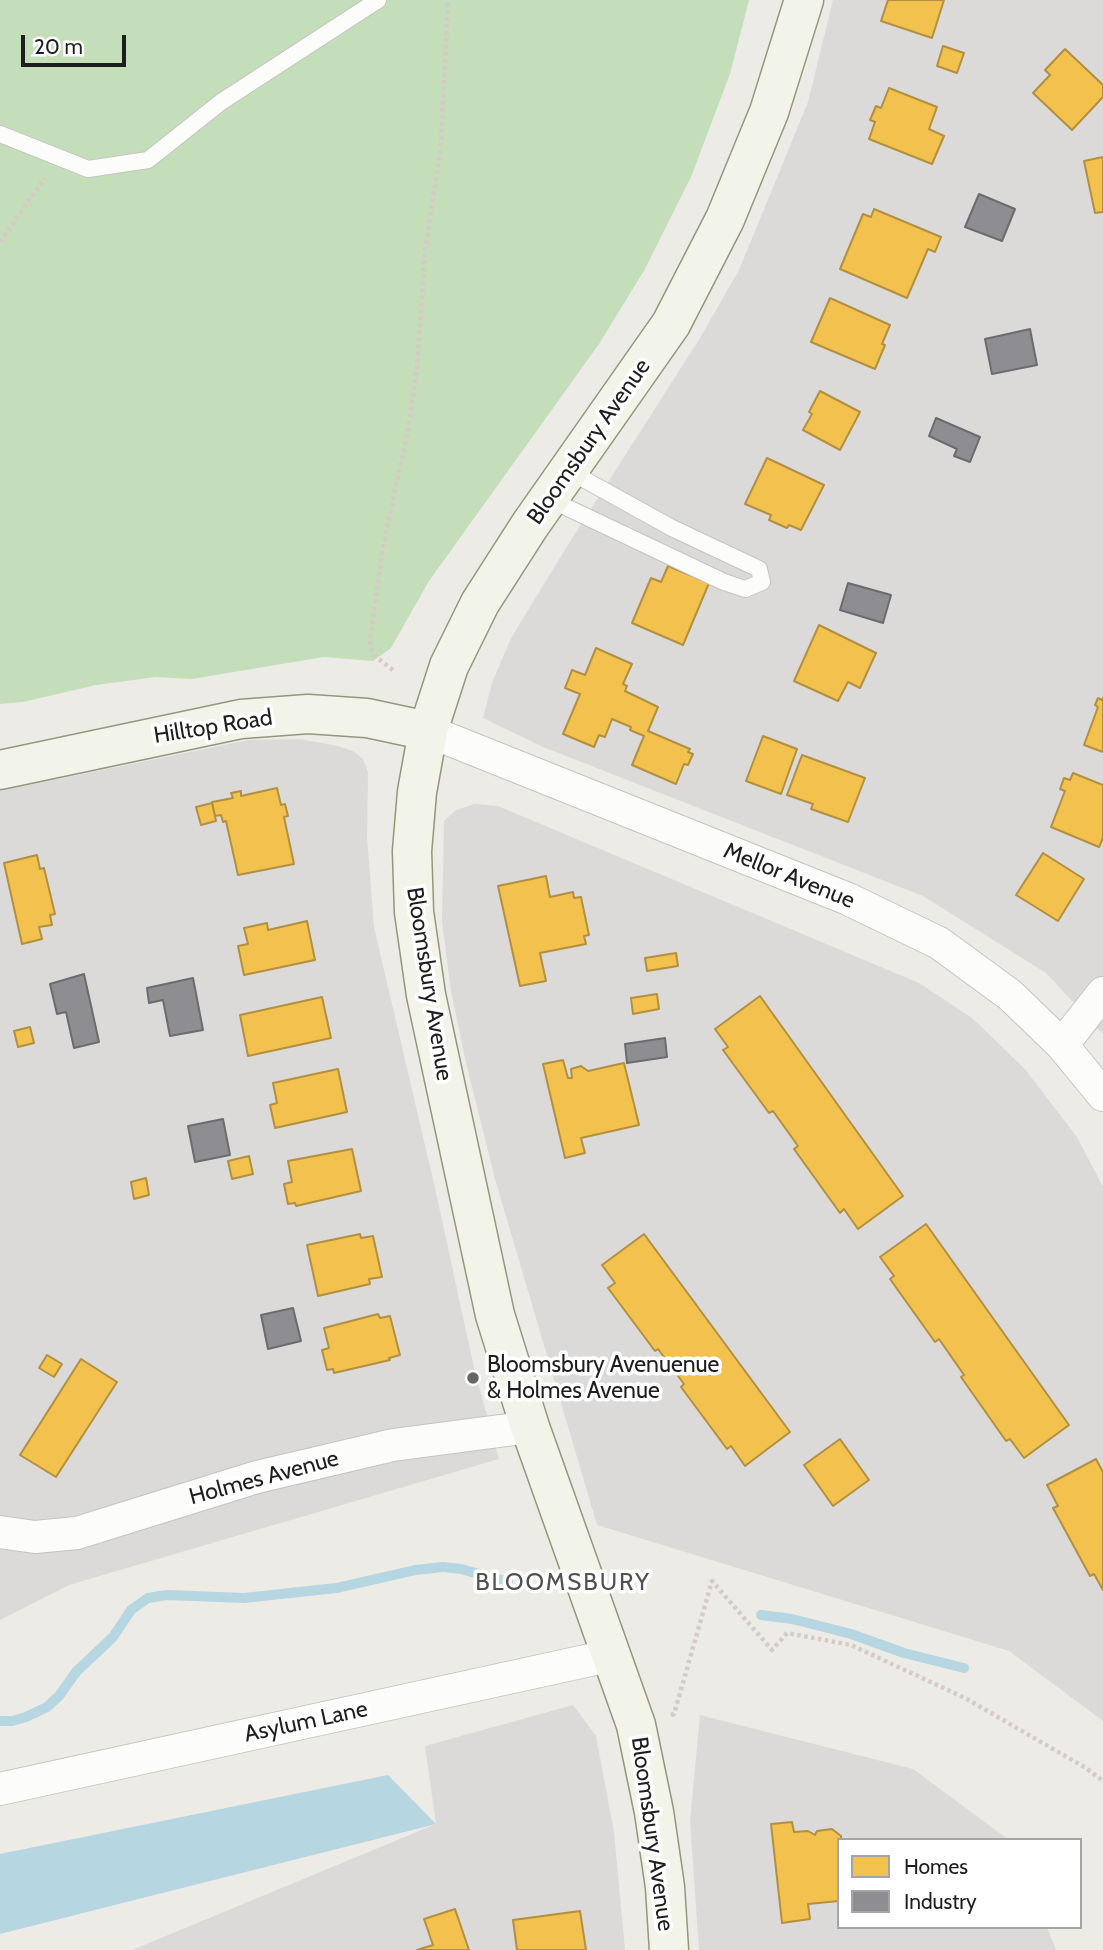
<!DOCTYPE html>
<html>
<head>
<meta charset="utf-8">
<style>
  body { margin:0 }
  #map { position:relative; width:1103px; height:1950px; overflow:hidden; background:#edebe6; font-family:Cabin,sans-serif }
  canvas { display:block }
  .legend { position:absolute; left:837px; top:1838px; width:245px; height:91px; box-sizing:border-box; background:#fff; border:2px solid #a5a5a5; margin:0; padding:9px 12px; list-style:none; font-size:21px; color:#1e1e1e }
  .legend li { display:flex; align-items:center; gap:14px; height:35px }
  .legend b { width:35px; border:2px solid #a5a5a5 }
  .scale { position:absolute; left:21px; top:35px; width:105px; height:32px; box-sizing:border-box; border:4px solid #1e1e1e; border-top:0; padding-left:9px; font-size:21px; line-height:24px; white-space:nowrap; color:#1e1e1e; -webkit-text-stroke:5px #fff; paint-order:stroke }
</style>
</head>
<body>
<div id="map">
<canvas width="1103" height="1950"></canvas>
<ul class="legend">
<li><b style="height:19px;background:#f2c14e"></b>Homes</li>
<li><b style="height:19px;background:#8d8d92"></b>Industry</li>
</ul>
<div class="scale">20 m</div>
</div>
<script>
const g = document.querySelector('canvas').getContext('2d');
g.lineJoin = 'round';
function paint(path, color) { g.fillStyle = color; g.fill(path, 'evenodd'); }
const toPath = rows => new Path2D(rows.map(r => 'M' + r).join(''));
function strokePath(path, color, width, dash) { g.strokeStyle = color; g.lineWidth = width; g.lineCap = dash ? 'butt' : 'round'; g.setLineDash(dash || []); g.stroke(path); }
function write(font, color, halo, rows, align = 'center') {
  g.font = font + ' Cabin,sans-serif'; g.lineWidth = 7; g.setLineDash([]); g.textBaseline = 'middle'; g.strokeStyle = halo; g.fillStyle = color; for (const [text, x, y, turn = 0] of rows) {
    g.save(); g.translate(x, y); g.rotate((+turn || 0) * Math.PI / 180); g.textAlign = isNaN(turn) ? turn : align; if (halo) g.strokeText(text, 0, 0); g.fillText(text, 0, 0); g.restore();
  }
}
const residential = toPath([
  [833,0,1103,0,1103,1034,1046,973,923,896,543,747,483,718,492,683,511,638,566,548,700,338,739,270,808,102],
  [300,739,338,746,353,751,363,759,368,772,367,837,374,927,435,1188,475,1372,499,1459,69,1585,0,1620,0,791,249,740],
  [475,804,498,806,919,983,972,1018,1024,1068,1077,1137,1103,1187,1103,1721,1009,1651,597,1525,495,1179,466,1063,451,991,442,922,444,821,456,810],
  [573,1705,596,1736,614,1832,625,1950,132,1950,436,1824,425,1746],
  [700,1715,913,1769,1009,1840,839,1840,839,1927,1047,1927,1056,1950,699,1950,690,1821]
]);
const forest = toPath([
  [0,0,749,0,730,74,691,177,645,269,599,344,429,581,391,648,373,661,324,657,192,679,156,677,96,685,23,702,0,704]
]);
const water = toPath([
  [388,1775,436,1824,0,1934,0,1854]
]);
const homes = toPath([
  [888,0,944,0,932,38,881,21,888,0],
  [943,46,964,53,957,73,937,66,943,46],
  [1065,49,1103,85,1103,97,1072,130,1033,93,1050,75,1045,70,1065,49],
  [889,88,937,107,929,129,944,136,932,164,869,139,875,122,870,120,876,106,881,108,889,88],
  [1103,157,1103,212,1095,213,1084,161,1103,157],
  [874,209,941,237,935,252,928,249,907,298,840,269,863,214,871,217,874,209],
  [830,298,890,325,882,344,885,345,875,369,811,342,830,298],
  [820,391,860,412,840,450,803,430,812,414,809,412,820,391],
  [767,458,824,485,801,530,789,525,787,528,769,520,771,515,745,504,767,458],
  [668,566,709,583,683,645,632,623,651,578,661,582,668,566],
  [819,625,876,653,860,688,848,682,838,701,794,681,819,625],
  [596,648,632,664,623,684,627,686,625,691,658,707,648,731,690,749,688,752,693,754,688,765,684,764,676,784,632,765,644,736,630,730,631,727,612,719,605,737,599,735,594,747,563,734,580,694,565,688,572,670,585,675,596,648],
  [1098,698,1102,700,1103,698,1103,752,1084,745,1098,707,1095,705,1098,698],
  [763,736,797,749,781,794,746,781,763,736],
  [802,755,865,778,848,822,811,809,813,804,787,795,802,755],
  [1073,773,1103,785,1103,838,1099,847,1051,827,1065,791,1060,789,1064,778,1070,780,1073,773],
  [277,788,281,805,285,804,288,816,284,817,294,864,238,875,226,821,223,822,221,815,215,816,212,802,233,798,231,793,241,791,241,796,277,788],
  [212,803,216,821,201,825,196,807,212,803],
  [1043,853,1084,879,1058,921,1016,895,1043,853],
  [37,855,40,869,44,868,55,914,50,915,52,925,39,927,42,939,22,944,4,863,37,855],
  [546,876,550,897,573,892,574,898,581,897,589,935,584,936,586,944,540,953,546,981,520,986,498,886,546,876],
  [307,921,315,960,244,975,238,946,248,944,244,928,267,923,268,930,307,921],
  [676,953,678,966,647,971,645,958,676,953],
  [657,994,659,1009,633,1014,631,998,657,994],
  [760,996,903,1196,858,1229,844,1209,840,1213,794,1149,798,1146,773,1111,769,1113,723,1050,728,1047,715,1029,760,996],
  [322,997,331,1038,248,1056,240,1015,322,997],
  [30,1027,34,1043,18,1047,14,1031,30,1027],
  [563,1060,568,1078,572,1078,571,1069,581,1066,588,1071,624,1063,639,1125,581,1138,585,1153,565,1158,543,1064,563,1060],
  [338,1069,347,1112,275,1128,270,1105,277,1103,273,1083,338,1069],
  [352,1149,361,1191,296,1206,295,1203,288,1204,284,1184,292,1182,288,1161,352,1149],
  [249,1156,253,1174,232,1179,228,1161,249,1156],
  [146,1178,149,1195,134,1199,131,1182,146,1178],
  [926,1224,1069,1425,1024,1458,1010,1439,1006,1441,961,1377,964,1375,939,1339,935,1342,890,1279,894,1276,880,1257,926,1224],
  [360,1234,361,1238,373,1236,382,1277,369,1279,370,1284,318,1296,307,1245,360,1234],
  [644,1234,790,1432,745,1466,731,1446,727,1449,681,1387,684,1384,658,1349,655,1351,608,1288,615,1283,602,1265,644,1234],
  [378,1314,380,1318,390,1316,400,1355,389,1358,390,1360,334,1373,333,1369,327,1370,322,1350,329,1348,324,1328,378,1314],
  [47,1355,62,1364,54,1377,39,1368,47,1355],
  [81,1359,117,1382,56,1477,20,1455,81,1359],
  [840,1439,869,1480,833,1506,804,1465,840,1439],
  [1096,1459,1103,1472,1103,1590,1094,1574,1090,1576,1053,1508,1058,1506,1047,1485,1096,1459],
  [792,1822,794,1832,808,1831,815,1835,817,1831,832,1829,841,1836,841,1840,839,1840,839,1901,808,1904,810,1919,782,1923,771,1824,792,1822],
  [455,1909,469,1950,417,1950,433,1945,424,1919,455,1909],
  [580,1911,586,1950,517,1950,513,1920,580,1911]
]);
const industry = toPath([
  [979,194,1015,209,1002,241,965,227,979,194],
  [1030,329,1037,365,992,374,985,339,1030,329],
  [936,418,980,437,970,462,954,456,957,449,929,436,936,418],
  [848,583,891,595,883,623,840,610,848,583],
  [84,974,99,1042,74,1048,66,1012,57,1014,50,984,84,974],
  [193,978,203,1030,170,1036,163,1000,149,1003,147,988,193,978],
  [665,1038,667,1057,627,1063,625,1044,665,1038],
  [223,1119,230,1155,195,1162,188,1126,223,1119],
  [293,1308,301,1341,268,1349,261,1315,293,1308]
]);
const stream = toPath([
  [761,1615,792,1619,824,1627,851,1634,904,1653,964,1668],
  [0,1721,12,1721,26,1717,47,1707,59,1696,76,1672,113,1637,131,1610,148,1598,167,1595,244,1598,336,1588,415,1570,443,1567,461,1569,508,1582]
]);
const path = toPath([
  [0,242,45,178],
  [393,670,376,657,371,648,370,640,384,541,408,430,417,368,425,251,441,146,448,0],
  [671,1715,674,1714,712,1581,772,1650,787,1633,851,1645,965,1698,1086,1768,1103,1781]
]);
const lane = toPath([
  [0,134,88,169,148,160,221,102,378,0],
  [549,499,724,582,745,589,762,582,759,569,672,528,569,471]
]);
const street = toPath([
  [428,731,848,899,939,943,1010,995,1062,1045,1103,1095],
  [1062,1045,1103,993],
  [0,1532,35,1537,77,1533,257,1477,393,1445,530,1427],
  [0,1789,613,1655]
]);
const secondary = toPath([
  [0,770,241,719,308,714,367,718,428,731],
  [669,1950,665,1887,654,1812,636,1725,530,1427,495,1315,426,995,414,912,412,851,417,792,428,731,449,666,480,603,530,525,671,324,725,219,769,112,804,0]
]);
const markers = [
  [473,1378,7,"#666664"]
];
const streetNames = [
  ["Bloomsbury Avenue",589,442,-55],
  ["Hilltop Road",213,727,-9],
  ["Mellor Avenue",789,876,22],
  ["Bloomsbury Avenue",429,984,81],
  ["Holmes Avenue",264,1478,-15],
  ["Asylum Lane",306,1722,-12],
  ["Bloomsbury Avenue",652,1834,82]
];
const poiNames = [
  ["Bloomsbury Avenuenue",487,1365],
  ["& Holmes Avenue",487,1391]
];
const neighbourhoodNames = [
  ["BLOOMSBURY",563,1583]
];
paint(residential, '#dcdad8');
paint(forest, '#c3deb9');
paint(water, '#b6d6e2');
paint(homes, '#f2c14e');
strokePath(homes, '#b29040', 2);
paint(industry, '#8d8d92');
strokePath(industry, '#6c6c6f', 2);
strokePath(stream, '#b6d6e2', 10);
strokePath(lane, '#c5c4c2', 18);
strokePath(street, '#c5c4c2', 34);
strokePath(secondary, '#93977d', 41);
strokePath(path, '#d7c9c5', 4.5, [3.5, 3.5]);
strokePath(lane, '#fcfcfb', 16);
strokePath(street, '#fcfcfb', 32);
strokePath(secondary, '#f3f4e9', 38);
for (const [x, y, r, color] of markers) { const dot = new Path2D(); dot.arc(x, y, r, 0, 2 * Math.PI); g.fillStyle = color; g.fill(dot); strokePath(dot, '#fff', 2.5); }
write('23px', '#1e1e1e', '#fff', streetNames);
write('23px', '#1e1e1e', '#fff', poiNames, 'left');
g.letterSpacing = '2px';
write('24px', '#515151', '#fff', neighbourhoodNames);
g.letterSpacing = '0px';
</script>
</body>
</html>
